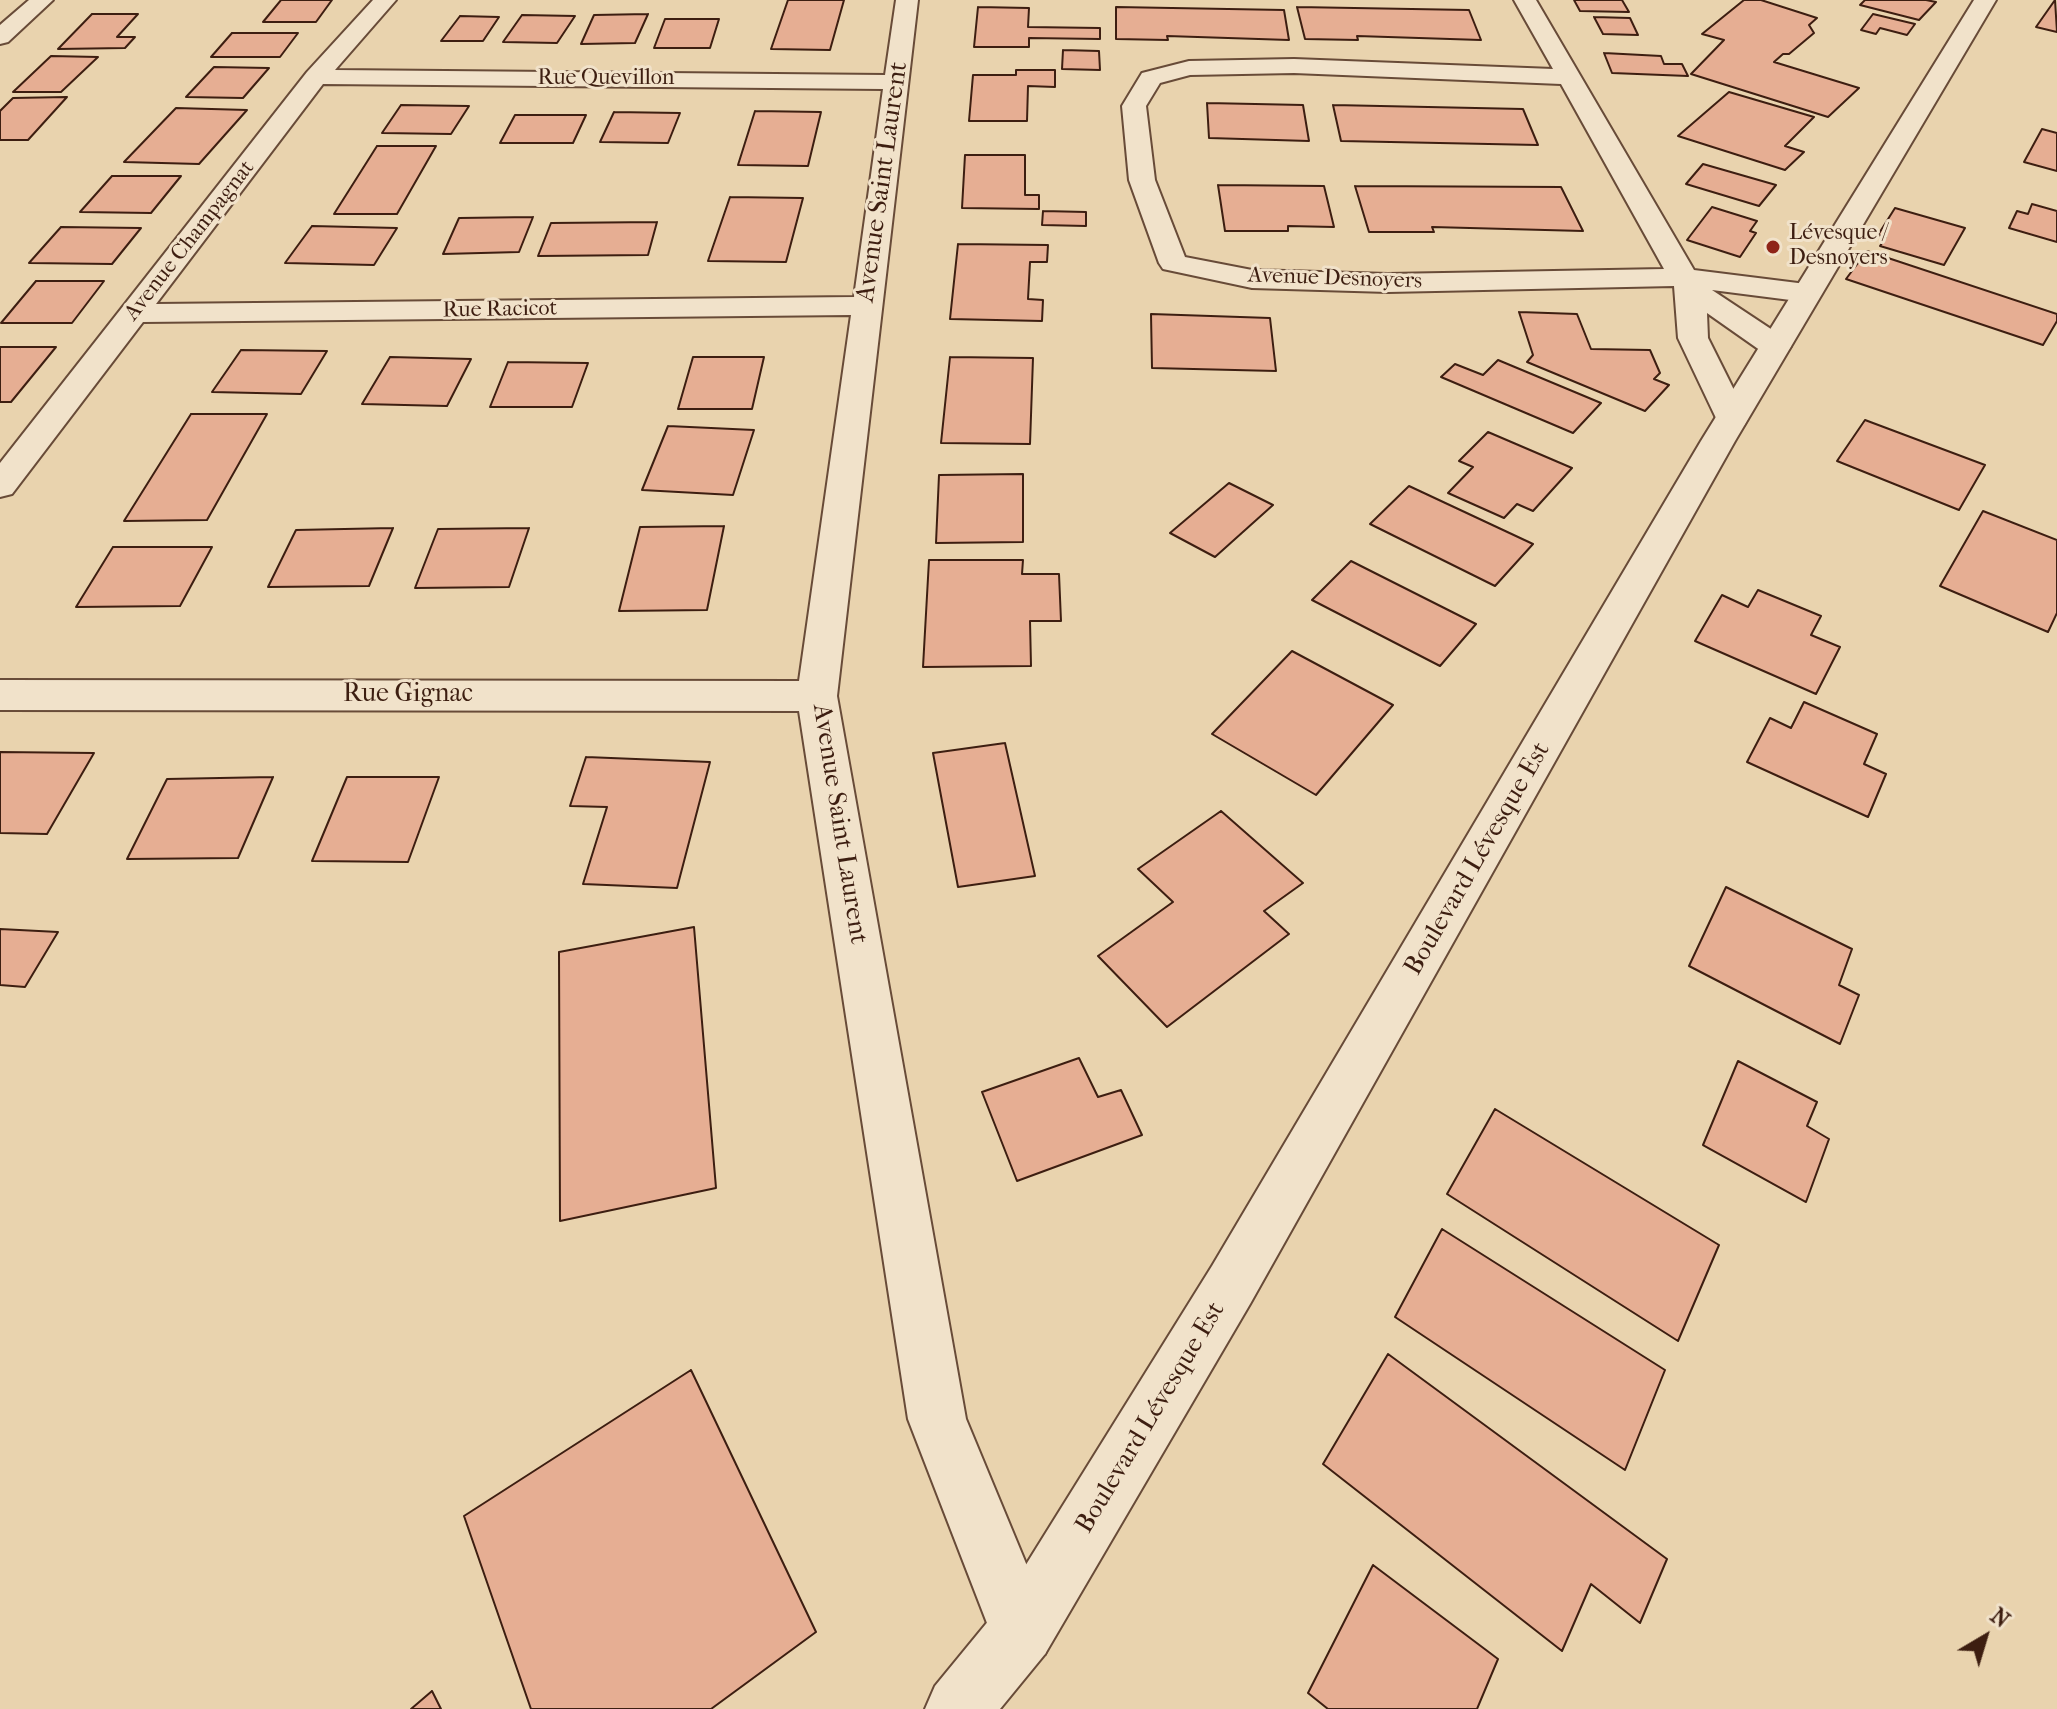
<!DOCTYPE html>
<html>
<head>
<meta charset="utf-8">
<style>
  body { margin:0 }
  #map { position:relative; width:2057px; height:1709px; overflow:hidden; background:#e9d3ae; font-family:"IM FELL French Canon",serif }
  canvas { display:block }
  .north { position:absolute; left:1945px; top:1597px; width:80px; height:80px; -webkit-text-stroke:6px #f1e2ca; paint-order:stroke; rotate:38deg; font-size:22px; font-weight:700; line-height:32px; text-align:center; color:#3d1e11 }
  .north::after { content:''; display:block; margin:auto; width:28px; height:36px; background:#3d1e11; clip-path:polygon(50% 0,100% 100%,50% 72%,0 100%) }
</style>
</head>
<body>
<div id="map">
<canvas width="2057" height="1709"></canvas>
<div class="north">N</div>
</div>
<script>
const g = document.querySelector('canvas').getContext('2d');
g.lineJoin = 'round';
function paint(path, color) { g.fillStyle = color; g.fill(path, 'evenodd'); }
const toPath = rows => new Path2D(rows.map(r => 'M' + r).join(''));
function strokePath(path, color, width, dash) { g.strokeStyle = color; g.lineWidth = width; g.lineCap = dash ? 'butt' : 'round'; g.setLineDash(dash || []); g.stroke(path); }
function write(font, color, halo, rows, align = 'center') {
  g.font = font + ' "IM FELL French Canon",serif'; g.lineWidth = 6; g.setLineDash([]); g.textBaseline = 'middle'; g.strokeStyle = halo; g.fillStyle = color; for (const [text, x, y, turn = 0] of rows) {
    g.save(); g.translate(x, y); g.rotate((+turn || 0) * Math.PI / 180); g.textAlign = isNaN(turn) ? turn : align; if (halo) g.strokeText(text, 0, 0); g.fillText(text, 0, 0); g.restore();
  }
}
const building = toPath([
  [281,0,332,0,316,22,263,22,281,0],
  [788,0,844,0,830,50,771,49,788,0],
  [1574,0,1622,0,1629,12,1580,11,1574,0],
  [1744,0,1761,0,1817,18,1809,25,1814,33,1789,54,1783,54,1774,62,1859,88,1828,117,1691,74,1724,40,1702,34,1744,0],
  [1865,0,1926,0,1936,2,1919,20,1860,5,1865,0],
  [2055,0,2057,32,2036,27,2055,0],
  [978,7,1029,8,1028,27,1100,28,1100,39,1029,38,1029,47,974,47,978,7],
  [1116,7,1284,10,1289,40,1167,36,1168,40,1116,39,1116,7],
  [1297,7,1469,10,1481,40,1357,36,1358,40,1305,39,1297,7],
  [92,14,138,14,117,37,135,37,125,48,58,49,92,14],
  [648,14,635,43,581,44,594,15,648,14],
  [1873,14,1915,24,1907,35,1880,28,1876,34,1861,30,1873,14],
  [522,15,575,16,557,43,503,42,522,15],
  [460,16,499,17,483,41,441,41,460,16],
  [1594,17,1630,18,1638,35,1603,34,1594,17],
  [665,19,719,19,710,48,654,48,665,19],
  [232,33,298,33,280,57,211,57,232,33],
  [1063,50,1099,51,1100,70,1062,69,1063,50],
  [1604,53,1661,56,1664,64,1682,64,1688,76,1612,73,1604,53],
  [51,56,98,57,61,92,13,92,51,56],
  [214,67,269,68,243,98,186,97,214,67],
  [1016,70,1055,70,1055,87,1028,86,1027,121,969,121,973,75,1016,75,1016,70],
  [1729,92,1814,117,1785,146,1804,152,1785,170,1678,136,1729,92],
  [67,97,28,140,0,140,0,111,13,98,67,97],
  [1207,103,1303,105,1309,141,1209,138,1207,103],
  [401,105,469,106,451,134,382,133,401,105],
  [1333,105,1523,109,1538,145,1341,141,1333,105],
  [176,108,247,110,199,164,124,162,176,108],
  [755,111,821,112,808,166,738,165,755,111],
  [614,112,680,113,668,143,600,142,614,112],
  [515,115,586,115,573,143,500,143,515,115],
  [2042,129,2057,133,2057,171,2024,162,2042,129],
  [377,146,436,146,397,214,334,214,377,146],
  [965,155,1025,155,1025,195,1039,195,1039,209,962,208,965,155],
  [1703,164,1776,185,1759,206,1686,184,1703,164],
  [112,176,181,176,151,213,80,212,112,176],
  [1218,185,1324,186,1334,227,1288,226,1288,231,1225,231,1218,185],
  [1355,186,1561,187,1583,231,1432,227,1434,232,1369,232,1355,186],
  [730,197,803,198,786,262,708,261,730,197],
  [2032,204,2057,211,2057,242,2009,228,2017,211,2028,214,2032,204],
  [1712,207,1757,221,1750,231,1756,233,1740,257,1687,240,1712,207],
  [1895,208,1965,228,1944,265,1880,246,1886,237,1878,235,1895,208],
  [1043,211,1086,212,1086,226,1042,225,1043,211],
  [533,217,519,252,443,254,459,218,533,217],
  [657,222,648,255,538,256,551,223,657,222],
  [312,226,397,228,374,265,285,263,312,226],
  [61,227,141,228,112,264,29,263,61,227],
  [958,244,1048,245,1047,262,1030,262,1028,299,1043,300,1042,321,950,319,958,244],
  [1867,251,2057,314,2057,321,2043,345,1846,279,1867,251],
  [36,281,104,281,72,323,1,323,36,281],
  [1519,312,1577,314,1591,349,1650,350,1660,373,1654,379,1669,385,1645,411,1527,362,1533,355,1519,312],
  [1151,314,1270,318,1276,371,1152,368,1151,314],
  [0,347,56,347,11,402,0,402,0,347],
  [241,350,327,351,301,394,212,392,241,350],
  [390,357,471,359,447,406,362,404,390,357],
  [693,357,764,357,752,409,678,409,693,357],
  [950,357,1033,358,1030,444,941,443,950,357],
  [1498,360,1601,403,1573,433,1441,377,1455,364,1483,375,1498,360],
  [508,362,588,363,572,407,490,407,508,362],
  [191,414,267,414,207,520,124,521,191,414],
  [1865,420,1985,465,1959,510,1837,461,1865,420],
  [668,426,754,430,733,495,642,490,668,426],
  [1488,432,1572,468,1533,511,1517,504,1504,518,1448,493,1473,467,1459,461,1488,432],
  [1023,474,1023,542,936,543,939,475,1023,474],
  [1229,483,1273,505,1215,557,1170,533,1229,483],
  [1409,486,1533,544,1495,586,1370,524,1409,486],
  [1983,511,2057,540,2057,613,2048,632,1940,586,1983,511],
  [724,526,707,610,619,611,640,527,724,526],
  [393,528,369,586,268,587,296,530,393,528],
  [529,528,509,587,415,588,438,529,529,528],
  [113,547,212,547,180,606,76,607,113,547],
  [929,560,1023,560,1022,574,1059,574,1061,621,1030,621,1031,666,923,667,929,560],
  [1351,561,1476,624,1440,666,1312,600,1351,561],
  [1758,590,1821,616,1811,635,1840,647,1816,694,1695,641,1722,595,1748,607,1758,590],
  [1292,651,1393,705,1316,795,1212,734,1292,651],
  [1804,702,1877,734,1864,764,1886,774,1868,817,1747,762,1770,718,1791,728,1804,702],
  [1005,743,1035,876,958,887,933,753,1005,743],
  [0,752,94,753,47,834,0,833,0,752],
  [586,757,710,762,677,888,583,884,607,807,570,806,586,757],
  [273,777,238,858,127,859,167,779,273,777],
  [347,777,439,777,408,862,312,861,347,777],
  [1221,811,1303,883,1264,911,1289,934,1167,1027,1098,956,1173,902,1138,869,1221,811],
  [1726,887,1852,949,1839,985,1859,995,1840,1044,1689,966,1726,887],
  [694,927,716,1188,560,1221,559,952,694,927],
  [0,929,58,932,25,987,0,985,0,929],
  [1079,1058,1098,1097,1121,1090,1142,1135,1017,1181,982,1092,1079,1058],
  [1738,1061,1817,1102,1807,1126,1829,1139,1806,1202,1703,1145,1738,1061],
  [1495,1109,1719,1245,1678,1341,1447,1194,1495,1109],
  [1442,1229,1665,1370,1625,1470,1395,1317,1442,1229],
  [1388,1354,1667,1559,1640,1623,1591,1584,1562,1651,1323,1464,1388,1354],
  [691,1370,816,1632,711,1709,531,1709,464,1516,691,1370],
  [1373,1565,1498,1659,1477,1709,1328,1709,1308,1693,1373,1565],
  [432,1691,441,1709,411,1709,432,1691]
]);
const minor = toPath([
  [29,0,53,0,8,42,0,44,0,25,29,0],
  [373,0,396,0,335,70,885,75,896,0,918,0,837,696,966,1419,1054,1631,1045,1654,1022,1663,999,1654,908,1419,799,711,0,710,0,680,799,681,851,315,143,322,12,494,0,497,0,463,307,72,373,0],
  [323,84,883,89,854,297,156,304,323,84],
  [1514,0,1536,0,1694,270,1806,284,1817,287,1821,293,1817,299,1806,302,1712,290,1786,339,1791,346,1786,353,1775,355,1764,353,1707,313,1708,338,1748,418,1744,425,1732,428,1720,425,1716,418,1678,338,1674,286,1388,292,1252,288,1163,269,1159,263,1129,180,1122,106,1142,73,1189,61,1294,59,1553,69,1514,0],
  [1294,73,1561,84,1664,269,1388,274,1252,270,1185,257,1155,180,1146,106,1160,83,1190,75,1294,73]
]);
const tertiary = toPath([
  [1974,0,1996,0,1735,441,1250,1304,1045,1654,1000,1709,925,1709,935,1686,999,1608,1212,1266,1701,441,1974,0]
]);
const markers = [
  [1773,247,8,"#8f2418"]
];
const farStreetnames = [
  ["Rue Quevillon",606,79],
  ["Avenue Champagnat",190,241,-52],
  ["Avenue Desnoyers",1335,279,2],
  ["Rue Racicot",500,310,-1]
];
const farPoinames = [
  ["Lévesque /",1789,234],
  ["Desnoyers",1789,259]
];
const streetNames = [
  ["Avenue Saint Laurent",883,182,-82],
  ["Rue Gignac",408,695],
  ["Avenue Saint Laurent",839,824,81],
  ["Boulevard Lévesque Est",1478,859,-60],
  ["Boulevard Lévesque Est",1151,1418,-59]
];
paint(building, '#e6ae93');
strokePath(building, '#3d1e11', 2);
strokePath(minor, '#684b38', 4);
strokePath(tertiary, '#684b38', 4);
paint(minor, '#f1e2ca');
paint(tertiary, '#f1e2ca');
for (const [x, y, r, color] of markers) { const dot = new Path2D(); dot.arc(x, y, r, 0, 2 * Math.PI); g.fillStyle = color; g.fill(dot); strokePath(dot, '#f1e2ca', 3); }
write('22px', '#3d1e11', '#f1e2ca', farStreetnames);
write('22px', '#3d1e11', '#f1e2ca', farPoinames, 'left');
write('26px', '#3d1e11', '#f1e2ca', streetNames);
</script>
</body>
</html>
